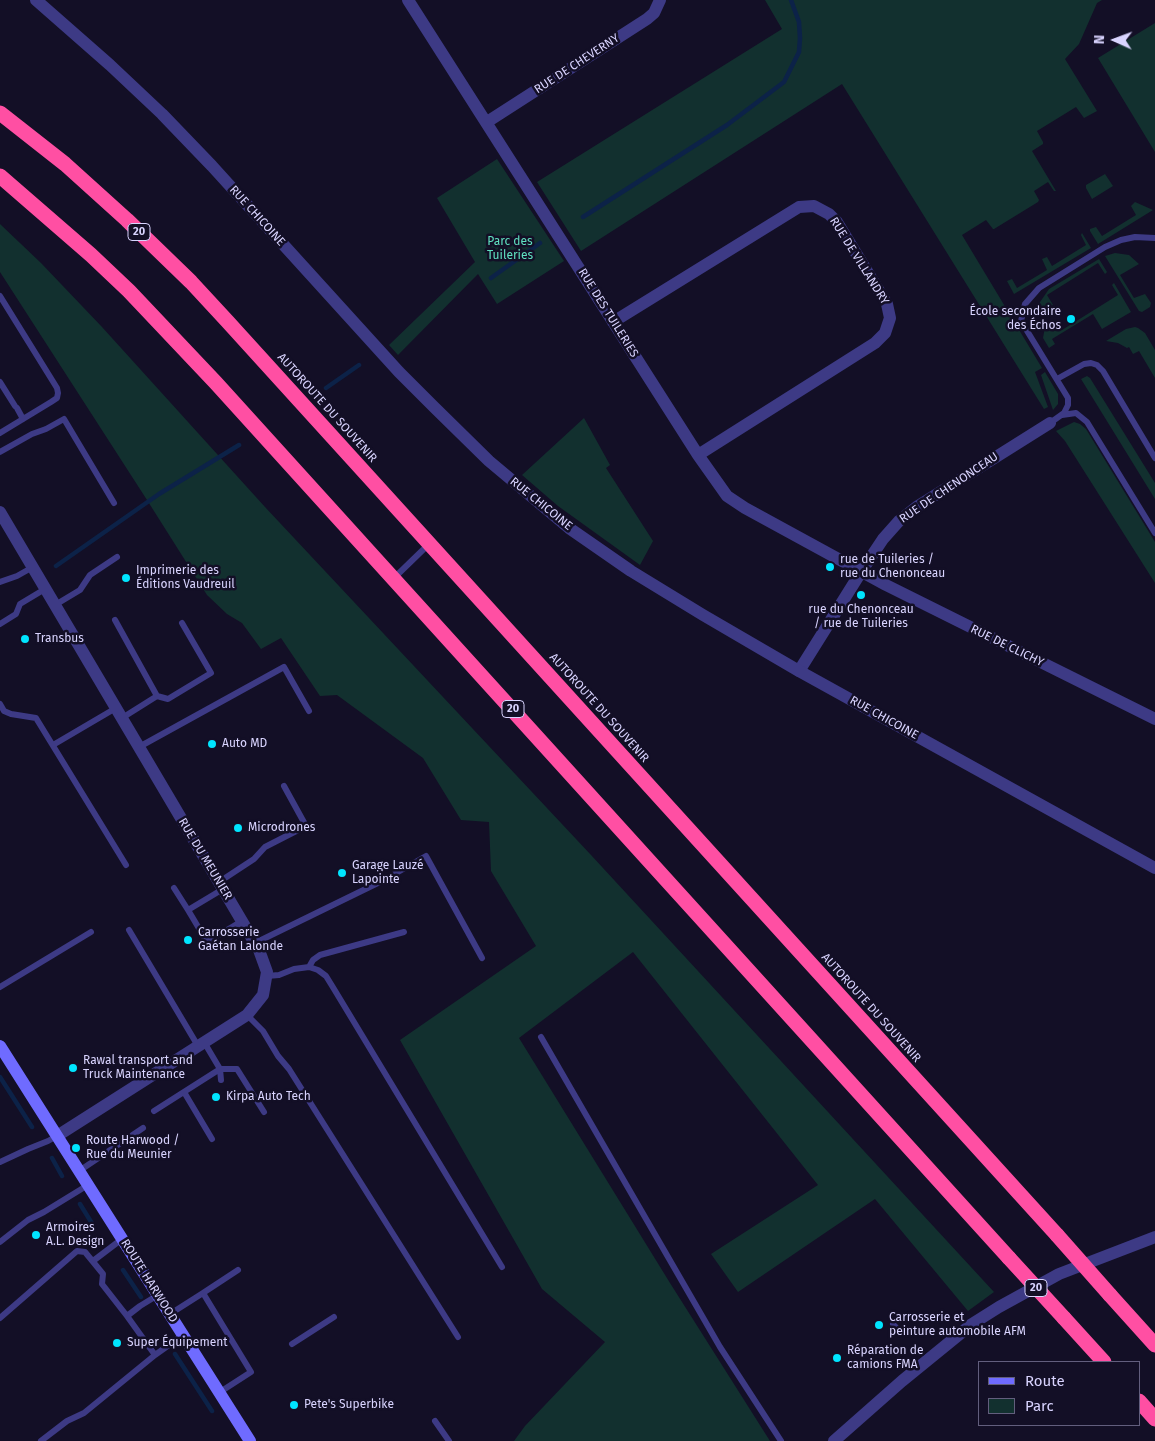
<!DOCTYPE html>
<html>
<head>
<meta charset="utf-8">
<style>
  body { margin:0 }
  #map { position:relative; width:1155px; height:1441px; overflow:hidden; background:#130f26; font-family:"Fira Sans",sans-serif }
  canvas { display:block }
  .legend { position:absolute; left:978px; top:1361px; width:162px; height:65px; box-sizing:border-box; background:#130f26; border:1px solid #625e7d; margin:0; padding:6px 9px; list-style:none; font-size:15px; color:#d9d4ff }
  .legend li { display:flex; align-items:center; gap:10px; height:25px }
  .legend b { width:25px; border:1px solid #625e7d }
  .north { position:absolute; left:1090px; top:15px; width:50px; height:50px; -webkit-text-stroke:4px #130f26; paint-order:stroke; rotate:272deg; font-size:14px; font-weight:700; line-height:20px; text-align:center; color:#d9d4ff }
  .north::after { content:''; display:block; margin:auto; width:18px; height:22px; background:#d9d4ff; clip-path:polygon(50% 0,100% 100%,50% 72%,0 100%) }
</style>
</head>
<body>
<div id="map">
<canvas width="1155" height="1441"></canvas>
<ul class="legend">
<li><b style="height:6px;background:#6f6bff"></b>Route</li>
<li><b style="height:14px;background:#12302f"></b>Parc</li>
</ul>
<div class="north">N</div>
</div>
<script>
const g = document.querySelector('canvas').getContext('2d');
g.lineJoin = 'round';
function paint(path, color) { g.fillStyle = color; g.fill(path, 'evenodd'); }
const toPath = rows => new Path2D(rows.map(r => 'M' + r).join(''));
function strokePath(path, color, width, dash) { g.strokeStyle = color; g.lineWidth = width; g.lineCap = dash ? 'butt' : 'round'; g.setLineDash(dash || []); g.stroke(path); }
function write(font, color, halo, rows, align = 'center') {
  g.font = font + ' "Fira Sans",sans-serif'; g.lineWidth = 5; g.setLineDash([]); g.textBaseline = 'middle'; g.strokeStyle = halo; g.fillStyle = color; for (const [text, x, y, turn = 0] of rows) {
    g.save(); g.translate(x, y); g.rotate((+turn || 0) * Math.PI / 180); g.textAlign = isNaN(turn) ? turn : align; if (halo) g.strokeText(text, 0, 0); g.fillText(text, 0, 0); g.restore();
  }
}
const green = toPath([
  [765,0,1102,0,1097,3,1079,44,1065,59,1097,111,1084,118,1076,107,1037,131,1043,142,1043,144,1032,151,1056,191,1054,191,1048,182,1034,191,1039,200,1038,202,994,229,993,229,986,220,962,235,1042,368,1035,372,1048,407,1044,409,842,84,581,251,537,182,782,29],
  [1155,23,1155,152,1098,58],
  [497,159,564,261,497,304,478,274,398,355,389,345,475,262,437,198],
  [1105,174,1113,186,1092,199,1086,188,1086,185],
  [1135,202,1153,210,1098,244,1090,231,1090,229,1096,227,1102,236,1136,215,1131,206],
  [0,224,41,263,102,327,265,507,591,855,994,1292,968,1311,875,1199,738,1292,711,1254,818,1185,633,952,519,1038,670,1283,770,1441,514,1441,525,1426,605,1342,542,1289,400,1040,536,946,491,871,489,822,461,820,423,758,337,695,320,696,281,638,261,649,242,623,227,614,207,595,147,500,0,272],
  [1082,233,1091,248,1014,294,1007,281,1012,279,1017,288,1047,270,1042,259,1047,257,1052,266,1086,245,1081,235],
  [1115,253,1129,255,1139,264,1120,275,1134,298,1145,294,1151,303,1150,307,1142,312,1139,311,1105,256],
  [1099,259,1107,272,1105,274,1098,263,1047,295,1053,305,1035,316,1034,316,1038,305,1049,289],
  [1114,283,1131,312,1102,329,1093,314,1052,339,1055,344,1049,348,1043,338,1045,327,1055,320,1062,330,1118,295,1112,285],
  [1135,327,1138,328,1145,333,1155,350,1155,378,1139,351,1133,354,1129,347,1127,348,1118,343,1106,341,1126,329],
  [1045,372,1058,394,1058,404,1053,410,1041,375],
  [1087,376,1090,378,1155,483,1155,499,1081,379],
  [584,418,610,465,606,468,653,541,640,565,558,506,522,475],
  [1074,422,1080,424,1086,429,1155,542,1155,583,1065,441,1056,431]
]);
const stream = toPath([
  [583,217,727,125,784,82,799,52,800,38,799,22,791,0],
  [491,278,540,243],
  [326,388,359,365],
  [56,566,159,494,239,445],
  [0,1077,32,1127],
  [52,1158,62,1176],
  [80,1204,93,1225],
  [123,1270,141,1297],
  [175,1354,212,1411]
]);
const service = toPath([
  [0,296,57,388,58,393,57,398,51,402,0,433],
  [1057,379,1084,364,1091,363,1097,365,1103,371,1155,458],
  [0,382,15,406],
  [17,408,23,419],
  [1062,415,1076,413,1087,422,1155,533],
  [1050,423,1064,413,1068,405,1068,398,1021,321,1025,304,1039,288,1105,247,1121,240,1135,237,1155,238],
  [0,452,32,434,46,429,64,419,114,503],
  [394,578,429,544],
  [0,582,17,576,33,567],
  [55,605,80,590,90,575,117,557],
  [115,620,157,696,122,718],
  [0,624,16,614,20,604,45,589],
  [157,696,168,699,211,673,182,623],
  [0,704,4,711,11,714,36,718,126,865],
  [53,745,116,708],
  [139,747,284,667,309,711],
  [219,882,254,859,265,847,306,826,284,786],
  [174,888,188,910],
  [223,889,188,910,194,920,207,942,242,921],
  [129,930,198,1046],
  [255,943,384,880,426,856,482,958],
  [309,967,318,970,326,976,334,989,502,1267],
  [267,976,279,975,294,969,309,967,313,960,320,955,404,932],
  [0,987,91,932],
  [247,1015,263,1031,278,1056,289,1069,458,1337],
  [541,1037,720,1347,781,1441],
  [221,1080,220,1069,237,1069,264,1112],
  [184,1092,212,1139],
  [154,1111,220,1069,204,1042],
  [0,1162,28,1149,48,1141,57,1136],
  [79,1171,143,1128],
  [0,1242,28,1220,44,1212,88,1185],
  [93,1261,122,1239],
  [203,1293,238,1270],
  [158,1295,140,1306,127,1316,155,1355,183,1335],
  [170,1314,203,1293,251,1372,220,1392],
  [0,1318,77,1251,85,1252,103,1274,102,1284,127,1316],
  [893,1324,901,1333],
  [292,1344,334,1317],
  [435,1421,449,1441],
  [41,1441,67,1421,84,1413,155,1355]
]);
const minor = toPath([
  [408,0,698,455,727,496,745,508,886,585,1155,719],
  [487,122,647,19,654,13,660,0],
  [613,322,799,207,814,206,829,214,837,222,887,304,890,318,885,333,875,343,698,455],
  [0,512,259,950,267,972,263,995,247,1015,57,1136],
  [799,671,861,572,883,539,899,521,918,506,1050,423]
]);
const tertiary = toPath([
  [36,0,110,65,162,114,212,166,399,372,434,407,489,461,569,528,631,571,703,615,799,671,1155,868],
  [834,1441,902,1381,972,1324,999,1307,1059,1274,1155,1237]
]);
const secondary = toPath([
  [0,1046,250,1441]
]);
const motorway = toPath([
  [0,113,65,164,127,220,191,282,228,322,1057,1235],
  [0,176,91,255,129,291,216,383,1009,1258],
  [1110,1295,1155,1345],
  [1064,1318,1104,1362],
  [1139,1401,1155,1419]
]);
const motorwayBridge = toPath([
  [1057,1235,1110,1295],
  [1009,1258,1064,1318]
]);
const markers = [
  [1071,319,5,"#00e5ff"],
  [830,567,5,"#00e5ff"],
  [126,578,5,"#00e5ff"],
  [861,595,5,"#00e5ff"],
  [25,639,5,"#00e5ff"],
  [212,744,5,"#00e5ff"],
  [238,828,5,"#00e5ff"],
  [342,873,5,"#00e5ff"],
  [188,940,5,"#00e5ff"],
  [73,1068,5,"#00e5ff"],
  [216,1097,5,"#00e5ff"],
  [76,1148,5,"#00e5ff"],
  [36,1235,5,"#00e5ff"],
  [879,1325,5,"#00e5ff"],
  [117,1343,5,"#00e5ff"],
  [837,1358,5,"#00e5ff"],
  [294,1405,5,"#00e5ff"]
];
const shields = [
  [139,232,22],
  [513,709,22],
  [1036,1288,22]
];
const shieldNames = [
  ["20",139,232],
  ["20",513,709],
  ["20",1036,1288]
];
const streetNames = [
  ["RUE DE CHEVERNY",577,64,-33],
  ["RUE CHICOINE",257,216,48],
  ["RUE DE VILLANDRY",859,261,58],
  ["RUE DES TUILERIES",608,313,58],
  ["AUTOROUTE DU SOUVENIR",327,408,48],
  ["RUE DE CHENONCEAU",949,488,-34],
  ["RUE CHICOINE",541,504,39],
  ["RUE DE CLICHY",1007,646,26],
  ["AUTOROUTE DU SOUVENIR",599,708,48],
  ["RUE CHICOINE",884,718,29],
  ["RUE DU MEUNIER",205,859,59],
  ["AUTOROUTE DU SOUVENIR",871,1008,48],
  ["ROUTE HARWOOD",149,1281,58]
];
const parkNames = [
  ["Parc des",510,242],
  ["Tuileries",510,256]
];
const poiNames = [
  ["École secondaire",1061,312,"right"],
  ["des Échos",1061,326,"right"],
  ["rue de Tuileries /",840,560],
  ["rue du Chenonceau",840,574],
  ["Imprimerie des",136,571],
  ["Éditions Vaudreuil",136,585],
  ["rue du Chenonceau",861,610,"center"],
  ["/ rue de Tuileries",861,624,"center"],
  ["Transbus",35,639],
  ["Auto MD",222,744],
  ["Microdrones",248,828],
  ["Garage Lauzé",352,866],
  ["Lapointe",352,880],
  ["Carrosserie",198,933],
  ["Gaétan Lalonde",198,947],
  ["Rawal transport and",83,1061],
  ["Truck Maintenance",83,1075],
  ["Kirpa Auto Tech",226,1097],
  ["Route Harwood /",86,1141],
  ["Rue du Meunier",86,1155],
  ["Armoires",46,1228],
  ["A.L. Design",46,1242],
  ["Carrosserie et",889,1318],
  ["peinture automobile AFM",889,1332],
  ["Super Équipement",127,1343],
  ["Réparation de",847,1351],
  ["camions FMA",847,1365],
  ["Pete's Superbike",304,1405]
];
paint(green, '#12302f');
strokePath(stream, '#0c2248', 4.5);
strokePath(service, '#3d3a85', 6);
strokePath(minor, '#3d3a85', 12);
strokePath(tertiary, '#3d3a85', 12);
strokePath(secondary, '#6f6bff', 12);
strokePath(motorway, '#ff4fa3', 15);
strokePath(motorwayBridge, '#ff4fa3', 15);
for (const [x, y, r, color] of markers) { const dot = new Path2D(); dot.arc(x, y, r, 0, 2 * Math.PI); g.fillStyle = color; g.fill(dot); strokePath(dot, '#130f26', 2); }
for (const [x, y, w] of shields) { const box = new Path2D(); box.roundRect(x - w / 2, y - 8.5, w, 17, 4); g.fillStyle = '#130f26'; g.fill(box); strokePath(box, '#d9d4ff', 1); }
write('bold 11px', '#d9d4ff', null, shieldNames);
write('12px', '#d9d4ff', '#130f26', streetNames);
write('12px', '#5fe0c0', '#130f26', parkNames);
write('12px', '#d9d4ff', '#130f26', poiNames, 'left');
</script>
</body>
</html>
